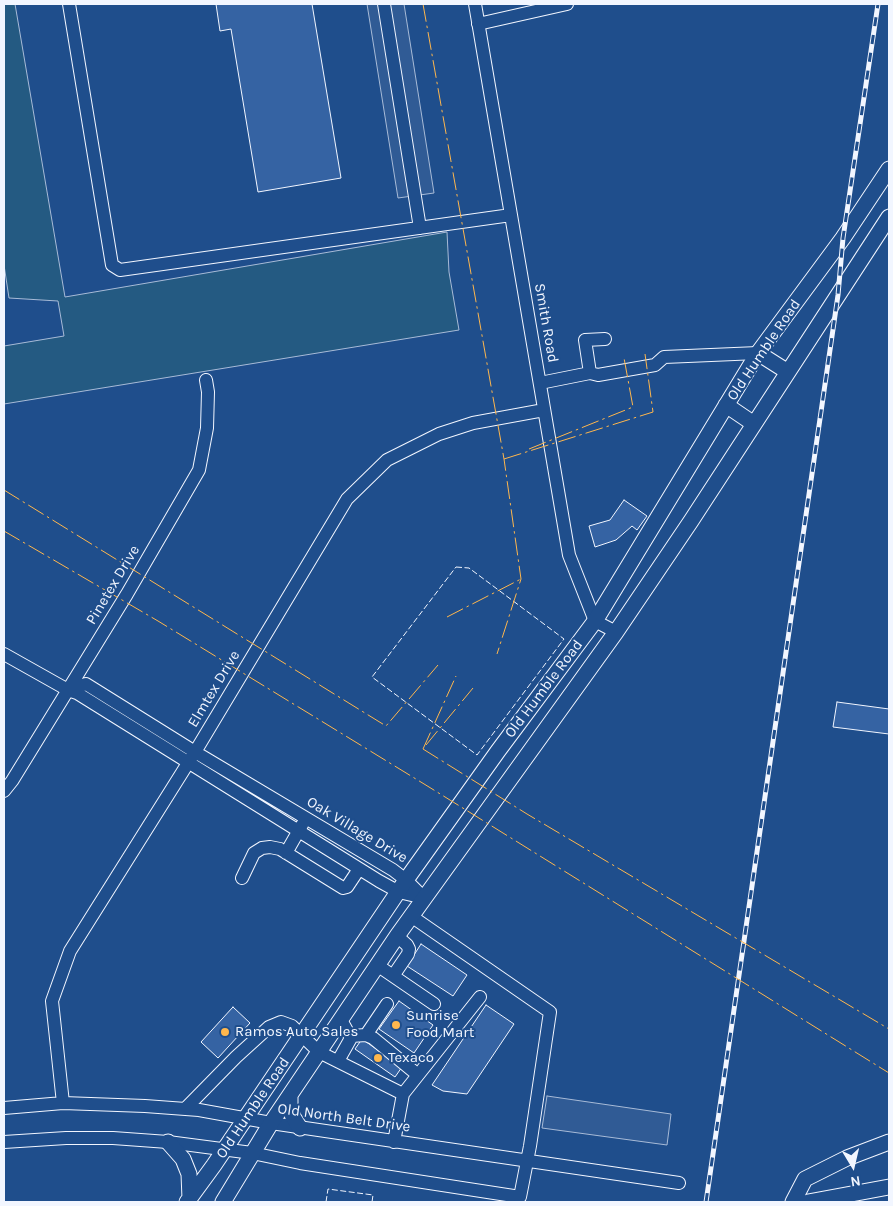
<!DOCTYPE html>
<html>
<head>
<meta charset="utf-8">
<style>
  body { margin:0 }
  #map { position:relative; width:893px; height:1206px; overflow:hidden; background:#1f4e8c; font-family:Karla,sans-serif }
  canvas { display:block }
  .frame { position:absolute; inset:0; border:5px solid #f2f6ff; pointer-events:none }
  .north { position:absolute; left:828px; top:1141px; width:50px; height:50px; -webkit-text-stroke:4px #1f4e8c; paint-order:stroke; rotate:171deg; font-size:14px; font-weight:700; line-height:20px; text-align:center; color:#f2f6ff }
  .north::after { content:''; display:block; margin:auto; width:18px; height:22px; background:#f2f6ff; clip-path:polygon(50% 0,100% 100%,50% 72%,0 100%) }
</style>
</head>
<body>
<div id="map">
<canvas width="893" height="1206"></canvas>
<div class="frame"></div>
<div class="north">N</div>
</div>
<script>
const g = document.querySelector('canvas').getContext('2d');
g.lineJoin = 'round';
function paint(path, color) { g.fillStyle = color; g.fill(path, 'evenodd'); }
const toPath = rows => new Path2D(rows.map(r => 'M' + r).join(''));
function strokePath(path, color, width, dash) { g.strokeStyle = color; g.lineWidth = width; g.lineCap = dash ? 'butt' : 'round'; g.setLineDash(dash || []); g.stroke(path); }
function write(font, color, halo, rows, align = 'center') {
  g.font = font + ' Karla,sans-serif'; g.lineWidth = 4; g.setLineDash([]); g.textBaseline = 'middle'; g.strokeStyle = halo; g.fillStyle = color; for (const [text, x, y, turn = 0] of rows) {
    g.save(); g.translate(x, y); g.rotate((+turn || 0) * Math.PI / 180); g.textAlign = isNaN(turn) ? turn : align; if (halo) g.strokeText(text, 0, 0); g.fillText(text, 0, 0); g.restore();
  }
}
const green = toPath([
  [4,4,15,4,65,297,447,232,449,272,459,330,4,404,4,346,64,336,58,301,9,298,4,265,4,4]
]);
const parking = toPath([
  [367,4,404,4,434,193,398,198,367,4],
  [547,1096,671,1114,667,1145,542,1128,547,1096]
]);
const building = toPath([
  [216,4,312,4,341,178,258,192,231,29,220,31,216,4],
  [624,500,647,516,637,530,632,526,616,540,595,547,589,526,610,520,624,500],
  [837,702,889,709,889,734,833,727,837,702],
  [421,944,467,975,453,996,407,966,421,944],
  [399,1001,433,1025,414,1053,379,1029,399,1001],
  [486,1005,514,1024,467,1094,443,1091,432,1085,486,1005],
  [233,1007,250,1023,218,1058,201,1042,233,1007],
  [362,1039,402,1067,395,1077,355,1049,362,1039]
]);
const minor = toPath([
  [69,4,112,265,120,270,511,215],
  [384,4,420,228],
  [475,4,569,555,595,621,616,632],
  [478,24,567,4],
  [590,373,585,340,605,339],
  [540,383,590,373,598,375,655,365,664,357,758,353],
  [4,654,68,690,77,693,379,881,399,892,424,898],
  [68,690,86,684,195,752,393,870,406,880,424,898],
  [4,791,12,781,127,594,199,470,207,428,208,392,206,380],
  [286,853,302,825],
  [242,878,254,853,262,848,270,847,280,849,343,888,347,887,359,869],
  [377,965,434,1004],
  [393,976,408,954,409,949,407,945,397,936],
  [366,1035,387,1004],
  [351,1036,366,1035,373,1038,418,1075],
  [338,1061,351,1038,341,1020],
  [63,1103,52,1001,70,951,195,752,347,499,387,460,439,434,473,423,544,410],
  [4,1108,63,1103,145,1106,199,1110,271,1123,679,1183],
  [185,1109,236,1057,269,1027,281,1022,292,1026,319,1052,403,1094],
  [4,1142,66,1138,113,1138,168,1142,252,1153,300,1163,520,1197,530,1146,550,1012,411,916],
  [394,1142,403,1094,480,997]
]);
const major = toPath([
  [758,353,788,372],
  [726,405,754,424],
  [290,1095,290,1109,293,1117,300,1128],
  [168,1142,183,1159,189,1174,190,1199],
  [187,1202,214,1165,406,880,498,751,595,621,758,353,843,238,889,169],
  [223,1202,271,1123,397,936,616,632,691,521,889,217],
  [793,1202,805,1179,847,1158,889,1142],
  [808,1202,889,1187]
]);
const rail = toPath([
  [706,1202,838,295,843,238,878,4]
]);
const fence = toPath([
  [456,567,469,568,564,639,477,755,372,677,456,567],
  [326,1202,328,1189,373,1195,372,1202]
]);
const power = toPath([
  [423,4,504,459,521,579,497,654],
  [529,449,633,407,624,358],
  [504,459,653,412,645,354],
  [4,490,386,726,438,665],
  [4,531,158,621,429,787,889,1073],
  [447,617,521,579],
  [426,745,473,688],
  [423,749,527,814,889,1029],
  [423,749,456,676]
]);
const markers = [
  [396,1025,5,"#ffb74d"],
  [225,1032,5,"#ffb74d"],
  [378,1058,5,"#ffb74d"]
];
const streetNames = [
  ["Smith Road",546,323,80],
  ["Old Humble Road",764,350,-56],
  ["Pinetex Drive",113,585,-59],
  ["Elmtex Drive",214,689,-59],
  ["Old Humble Road",544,689,-53],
  ["Oak Village Drive",357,830,31],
  ["Old Humble Road",253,1108,-56],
  ["Old North Belt Drive",344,1118,8]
];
const poiNames = [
  ["Sunrise",406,1016],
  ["Food Mart",406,1033],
  ["Ramos Auto Sales",235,1032],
  ["Texaco",388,1058]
];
paint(green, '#245a82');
strokePath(green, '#a8bbd7', 1);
paint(parking, '#305b95');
strokePath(parking, '#a8bbd7', 1);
paint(building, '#3563a3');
strokePath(building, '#f2f6ff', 1);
strokePath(minor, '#f2f6ff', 14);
strokePath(major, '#f2f6ff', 17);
strokePath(minor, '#1f4e8c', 12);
strokePath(major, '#1f4e8c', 15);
strokePath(rail, '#f2f6ff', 5);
strokePath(rail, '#1f4e8c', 3, [9]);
strokePath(fence, '#f2f6ff', 1, [6, 2.5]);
strokePath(power, '#ffb74d', 1, [18, 4, 2.5, 4]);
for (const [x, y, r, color] of markers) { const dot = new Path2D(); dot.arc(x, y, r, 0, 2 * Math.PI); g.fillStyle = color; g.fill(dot); strokePath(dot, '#1f4e8c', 2); }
write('15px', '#f2f6ff', '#1f4e8c', streetNames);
write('15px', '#f2f6ff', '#1f4e8c', poiNames, 'left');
</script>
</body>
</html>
